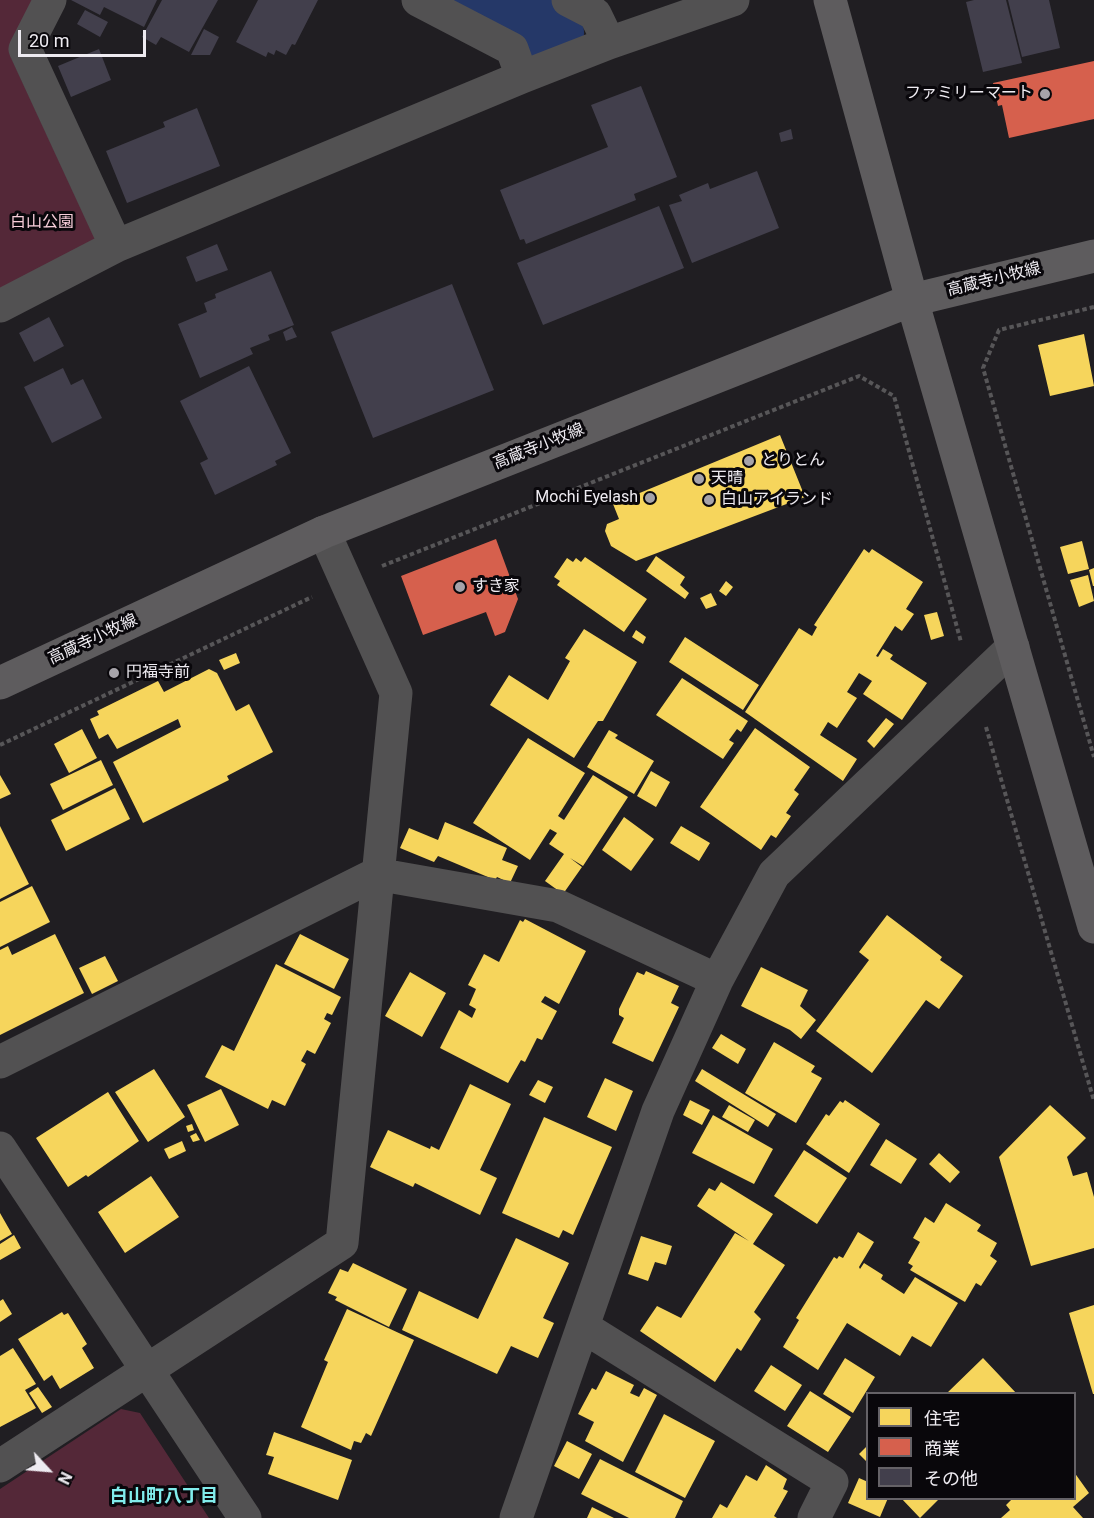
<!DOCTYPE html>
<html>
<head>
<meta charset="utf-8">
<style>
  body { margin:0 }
  #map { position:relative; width:1094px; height:1518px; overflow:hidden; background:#201e22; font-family:Roboto,"Noto Sans JP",sans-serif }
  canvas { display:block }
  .legend { position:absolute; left:866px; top:1392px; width:210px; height:108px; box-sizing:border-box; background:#09070b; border:2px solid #656267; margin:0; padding:8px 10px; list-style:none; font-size:18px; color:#eeebf1 }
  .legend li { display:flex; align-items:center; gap:12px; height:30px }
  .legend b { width:30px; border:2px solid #656267 }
  .north { position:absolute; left:18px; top:1440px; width:60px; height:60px; -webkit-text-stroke:4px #09070b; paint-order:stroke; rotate:116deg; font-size:16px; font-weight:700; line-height:24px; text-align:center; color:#eeebf1 }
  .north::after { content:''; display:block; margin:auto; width:21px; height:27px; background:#eeebf1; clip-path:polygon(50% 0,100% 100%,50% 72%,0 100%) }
  .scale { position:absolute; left:18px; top:30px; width:128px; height:27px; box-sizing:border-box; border:3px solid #eeebf1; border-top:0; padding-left:8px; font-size:18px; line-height:21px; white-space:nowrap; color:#eeebf1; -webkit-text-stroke:4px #09070b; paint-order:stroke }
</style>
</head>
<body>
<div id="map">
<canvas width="1094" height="1518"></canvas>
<ul class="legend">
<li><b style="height:16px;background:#f6d55c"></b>住宅</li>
<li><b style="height:16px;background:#d6604d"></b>商業</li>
<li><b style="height:16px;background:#423f4c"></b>その他</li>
</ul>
<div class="north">N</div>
<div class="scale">20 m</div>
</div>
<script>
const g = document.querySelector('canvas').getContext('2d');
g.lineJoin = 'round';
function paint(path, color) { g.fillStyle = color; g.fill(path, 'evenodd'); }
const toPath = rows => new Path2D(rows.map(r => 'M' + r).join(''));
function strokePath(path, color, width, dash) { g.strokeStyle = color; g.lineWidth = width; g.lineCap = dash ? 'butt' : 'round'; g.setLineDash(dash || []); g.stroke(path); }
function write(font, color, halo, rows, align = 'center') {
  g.font = font + ' Roboto,"Noto Sans JP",sans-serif'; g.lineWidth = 6; g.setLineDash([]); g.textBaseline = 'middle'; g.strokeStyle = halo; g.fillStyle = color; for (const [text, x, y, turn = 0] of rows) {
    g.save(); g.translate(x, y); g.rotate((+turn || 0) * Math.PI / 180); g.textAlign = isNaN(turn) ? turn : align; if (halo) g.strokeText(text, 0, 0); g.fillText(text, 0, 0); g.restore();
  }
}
const green = toPath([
  [0,0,40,0,11,57,98,245,0,294],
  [121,1409,140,1413,209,1518,0,1518,0,1489]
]);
const homes = toPath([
  [1084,334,1094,386,1050,396,1038,345],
  [780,435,805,497,636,561,611,546,605,531,607,524,619,519,613,504],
  [1082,541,1089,569,1068,574,1060,547],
  [864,549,869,553,872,549,923,582,906,609,914,614,902,631,895,626,876,656,878,657,883,649,893,655,890,659,927,683,902,720,863,694,872,681,859,673,847,692,857,698,837,728,828,722,820,735,857,759,843,781,745,712,799,628,812,636,817,627,814,625],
  [656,556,685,577,680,585,689,593,685,599,646,571],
  [585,557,647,599,624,632,557,585,560,581,554,577,567,558,573,562,576,558,581,562],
  [1094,568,1094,586,1093,586,1089,570],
  [1088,575,1094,601,1079,607,1070,580],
  [726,581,733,587,726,596,719,591],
  [711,593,717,605,706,609,700,598],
  [937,612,944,636,931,640,924,615],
  [584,629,637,662,603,721,598,721,574,758,490,705,509,675,548,700,570,661,565,658],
  [636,630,646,637,643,644,632,637],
  [685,637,759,685,743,710,669,662],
  [236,653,240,663,224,670,219,660],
  [209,669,217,673,236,711,249,704,273,752,227,776,229,780,143,823,113,762,181,727,178,719,117,749,108,734,99,739,90,719,99,715,97,711,158,681,164,692],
  [682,678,748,721,741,732,737,729,729,740,734,743,723,759,656,715],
  [886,718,894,724,874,748,867,741],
  [755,728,810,767,794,790,799,794,786,813,791,816,776,838,771,835,761,850,700,807],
  [82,729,97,758,69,773,54,744],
  [609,730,618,735,615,738,654,761,634,794,587,767],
  [528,738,585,773,558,816,564,820,593,775,628,797,583,866,570,858,582,867,563,894,545,881,564,854,549,844,557,833,550,829,530,860,473,823],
  [101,760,113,785,63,810,50,784],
  [651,771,670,782,656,807,637,796],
  [0,775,11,794,0,799],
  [115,788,130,819,66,851,51,820],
  [624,817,654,839,631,871,602,850],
  [445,822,507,848,502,860,518,866,510,883,497,877,495,880,438,856,434,862,400,848,409,828,438,840],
  [0,826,29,884,0,899],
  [681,826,710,843,699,861,670,843],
  [32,886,50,922,0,947,0,902],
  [887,915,942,957,940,960,963,976,939,1009,926,1000,872,1073,816,1031,869,960,859,952],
  [525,919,586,951,559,1004,545,996,541,1002,557,1011,542,1040,537,1038,525,1062,521,1060,508,1083,440,1048,459,1010,472,1018,476,1009,469,1005,476,989,468,985,484,954,499,962,520,920,523,922],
  [55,934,84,993,0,1035,0,950,8,946,12,955],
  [300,934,349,959,334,989,284,964],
  [105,956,118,981,92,994,79,968],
  [276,964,341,997,332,1015,327,1013,324,1019,331,1023,315,1054,307,1050,301,1061,306,1064,285,1106,272,1100,268,1109,205,1077,222,1045,234,1051],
  [761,967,808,990,800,1006,816,1020,801,1039,790,1030,741,1006],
  [646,971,679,986,671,1003,679,1007,653,1062,612,1043,624,1018,619,1015,619,1009,637,972,644,975],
  [410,972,446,993,422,1037,385,1016],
  [721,1034,746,1049,738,1064,712,1048],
  [774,1042,815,1066,811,1072,822,1078,796,1123,745,1093],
  [154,1069,185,1117,148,1142,115,1092],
  [702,1069,776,1114,768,1127,695,1081],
  [605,1078,633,1091,616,1131,587,1117],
  [538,1080,553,1087,545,1103,529,1095],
  [470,1084,511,1104,480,1170,497,1178,480,1215,415,1183,413,1187,370,1167,388,1130,430,1149,431,1146,439,1150],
  [221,1089,239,1125,205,1142,187,1105],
  [108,1092,139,1141,88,1177,86,1175,68,1187,36,1138],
  [690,1100,710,1110,702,1125,683,1115],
  [845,1100,880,1124,849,1173,806,1144,826,1114,829,1116,840,1101,843,1103],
  [729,1105,755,1120,748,1132,722,1117],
  [1050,1105,1086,1138,1067,1157,1073,1176,1087,1172,1094,1197,1094,1248,1031,1266,999,1157],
  [713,1115,773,1149,754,1184,692,1153],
  [544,1117,612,1147,573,1235,563,1230,559,1238,502,1213],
  [192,1124,194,1130,188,1132,186,1126],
  [196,1133,200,1140,193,1142,190,1136],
  [886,1139,917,1159,901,1184,870,1165],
  [182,1141,186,1151,169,1159,164,1149],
  [804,1150,847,1178,817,1224,774,1196],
  [939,1153,960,1172,950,1183,929,1164],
  [151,1176,179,1217,125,1253,98,1212],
  [721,1182,773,1214,753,1244,785,1265,754,1312,761,1319,741,1351,737,1348,715,1382,640,1331,657,1306,681,1318,735,1233,749,1241,697,1206,709,1188,715,1191],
  [946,1203,981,1225,977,1231,997,1243,990,1256,997,1261,981,1286,976,1283,965,1302,910,1270,913,1266,908,1263,920,1242,913,1238,925,1217,934,1223],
  [0,1213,12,1234,0,1241],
  [858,1232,874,1242,859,1267,860,1269,864,1263,883,1275,881,1279,904,1294,915,1277,958,1303,931,1347,912,1336,900,1356,847,1323,818,1370,783,1347,799,1320,796,1318,834,1257,837,1259,839,1256,843,1258],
  [14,1235,21,1248,0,1260,0,1244],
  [641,1236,672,1246,666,1265,655,1262,648,1281,628,1274],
  [516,1238,569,1263,543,1318,554,1323,538,1358,511,1346,497,1374,402,1330,419,1291,478,1319],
  [353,1263,407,1289,389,1327,335,1300,337,1297,328,1293,340,1269,348,1272],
  [3,1299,12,1314,0,1322,0,1301],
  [1094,1305,1094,1394,1093,1394,1069,1313],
  [347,1309,414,1340,371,1436,366,1433,361,1443,354,1441,351,1450,301,1427,328,1362,324,1360],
  [62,1312,64,1315,68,1313,87,1344,82,1348,94,1368,60,1389,52,1375,44,1381,18,1339],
  [13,1348,36,1384,25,1390,36,1408,0,1427,0,1356],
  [845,1358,875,1377,853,1413,823,1394],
  [983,1358,1017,1394,946,1394],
  [771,1365,802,1385,785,1411,754,1391],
  [606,1371,634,1385,630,1393,639,1397,644,1388,657,1395,623,1462,585,1441,594,1422,578,1414,592,1388,596,1390],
  [38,1387,52,1407,42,1413,29,1393],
  [810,1391,851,1417,828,1452,787,1426],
  [664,1414,715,1441,685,1498,635,1472],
  [274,1432,352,1460,338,1500,268,1474,274,1457,266,1455],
  [567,1441,592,1454,579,1479,554,1466],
  [868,1445,868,1463,859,1454],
  [600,1459,683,1501,675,1518,629,1518,581,1494],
  [766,1465,787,1479,783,1489,788,1491,774,1516,777,1518,712,1518,720,1504,727,1508,746,1475,757,1481],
  [1074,1472,1089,1493,1073,1507,1083,1518,1001,1518,1010,1510,1006,1505,1013,1498,1074,1498],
  [859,1478,868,1482,868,1498,888,1498,880,1517,848,1503],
  [901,1498,940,1498,920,1518],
  [592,1507,614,1518,587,1518]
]);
const shops = toPath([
  [1094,61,1094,119,1009,138,1002,105,998,106,993,83],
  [496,539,518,599,505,632,495,636,486,612,423,635,401,576]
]);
const river = toPath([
  [485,0,546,32]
]);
const building = toPath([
  [71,0,157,0,144,27,104,7,100,15],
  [162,0,218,0,189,52,161,37,156,45,142,37],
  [258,0,318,0,295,45,292,44,286,55,276,50,274,55,268,52,266,57,236,42],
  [974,0,1006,0,1022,63,983,72,966,2],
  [1008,0,1049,0,1060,48,1022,57],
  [85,10,108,22,100,37,77,24],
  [204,29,219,37,210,55,191,55],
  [99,49,111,80,71,97,58,66],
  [641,86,677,177,634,194,636,200,526,244,524,239,520,240,500,190,608,147,591,105],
  [197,108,220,166,127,203,106,151,165,127,163,122],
  [791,129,793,139,781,142,779,133],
  [757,171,779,228,692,263,669,205,682,201,679,195,708,183,710,189],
  [659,206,684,268,543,325,517,263],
  [217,244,228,270,196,282,186,257],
  [271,271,294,325,268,335,270,340,250,348,253,354,200,378,178,324,207,312,204,303,216,298,215,294],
  [452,284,494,390,373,438,331,332],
  [49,317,64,346,34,362,19,333],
  [292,327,297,337,286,341,283,332],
  [249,366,291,453,275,461,277,465,215,495,200,463,208,459,180,401],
  [63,368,71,385,83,379,102,418,52,443,24,387]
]);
const path = toPath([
  [1094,307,999,330,983,368,1094,757],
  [382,566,859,376,894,396,961,642],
  [986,727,1094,1101],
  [0,745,312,597]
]);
const street = toPath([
  [50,0,25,49,116,246],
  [418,0,512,49,522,77],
  [568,0,595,14,609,43],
  [0,306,116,246,522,77,609,43,733,0],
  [0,1062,376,874,558,906,717,980],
  [0,1148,245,1518],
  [585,1328,832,1482,814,1518],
  [0,1466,342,1243,396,693,324,532],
  [516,1518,658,1111,717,980,774,874,1013,647]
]);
const secondary = toPath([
  [830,0,912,300,1094,927],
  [0,683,324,532,820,336,912,300,1094,256]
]);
const markers = [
  [1045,94,6,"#a6a3a9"],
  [749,461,6,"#a6a3a9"],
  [699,479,6,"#a6a3a9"],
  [650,498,6,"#a6a3a9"],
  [709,500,6,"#a6a3a9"],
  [460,587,6,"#a6a3a9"],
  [114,673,6,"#a6a3a9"]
];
const poiNames = [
  ["ファミリーマート",1033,94,"right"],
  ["とりとん",761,461],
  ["天晴",711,479],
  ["Mochi Eyelash",638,498,"right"],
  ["白山アイランド",721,500],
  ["すき家",472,587],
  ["円福寺前",126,673]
];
const parkNames = [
  ["白山公園",42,223]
];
const streetNames = [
  ["高蔵寺小牧線",994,280,-14],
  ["高蔵寺小牧線",539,447,-22],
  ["高蔵寺小牧線",93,640,-25]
];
const neighbourhoodNames = [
  ["白山町八丁目",164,1497]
];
paint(green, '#542838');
paint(homes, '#f6d55c');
paint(shops, '#d6604d');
strokePath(river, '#253868', 76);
paint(building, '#423f4c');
strokePath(path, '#575658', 4, [4.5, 3]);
strokePath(street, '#525152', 33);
strokePath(secondary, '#5e5c5e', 33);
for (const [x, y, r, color] of markers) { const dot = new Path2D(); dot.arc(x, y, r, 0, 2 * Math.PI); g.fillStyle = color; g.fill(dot); strokePath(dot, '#09070b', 2); }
write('16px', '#eeebf1', '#09070b', poiNames, 'left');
write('16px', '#f7cdd9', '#09070b', parkNames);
write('16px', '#eeebf1', '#09070b', streetNames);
write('bold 18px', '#81ecec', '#09070b', neighbourhoodNames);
</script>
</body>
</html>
